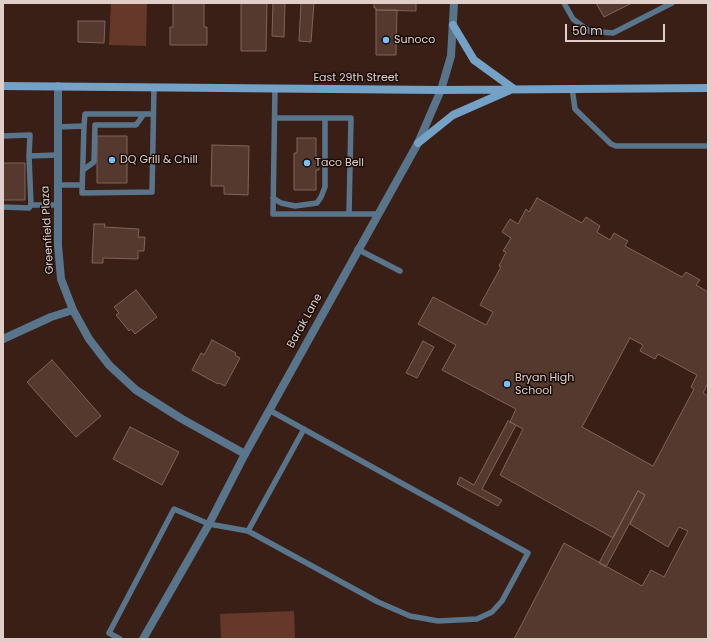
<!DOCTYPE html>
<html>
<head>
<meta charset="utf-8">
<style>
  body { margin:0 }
  #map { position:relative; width:711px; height:642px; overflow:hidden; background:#391f16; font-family:Poppins,sans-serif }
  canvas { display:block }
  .frame { position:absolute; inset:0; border:4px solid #e0cec8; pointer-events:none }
  .scale { position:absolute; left:565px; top:24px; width:100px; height:18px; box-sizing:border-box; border:2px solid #e0cec8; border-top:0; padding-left:5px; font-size:12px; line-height:14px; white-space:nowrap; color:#e0cec8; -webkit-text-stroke:3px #180c08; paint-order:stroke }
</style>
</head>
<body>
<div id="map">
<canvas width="711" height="642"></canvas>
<div class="frame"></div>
<div class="scale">50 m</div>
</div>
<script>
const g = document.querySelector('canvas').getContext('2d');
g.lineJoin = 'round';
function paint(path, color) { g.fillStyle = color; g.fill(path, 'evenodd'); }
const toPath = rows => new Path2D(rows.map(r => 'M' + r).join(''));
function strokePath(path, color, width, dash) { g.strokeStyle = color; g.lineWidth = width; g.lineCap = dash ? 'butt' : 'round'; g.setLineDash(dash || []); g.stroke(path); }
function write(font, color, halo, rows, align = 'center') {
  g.font = font + ' Poppins,sans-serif'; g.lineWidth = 3; g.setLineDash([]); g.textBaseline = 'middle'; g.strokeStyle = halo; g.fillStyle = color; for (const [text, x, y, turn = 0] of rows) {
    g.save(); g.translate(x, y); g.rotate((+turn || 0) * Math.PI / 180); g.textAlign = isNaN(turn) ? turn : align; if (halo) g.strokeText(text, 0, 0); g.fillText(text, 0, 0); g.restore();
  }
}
const green = toPath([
  [111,3,147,3,146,46,109,45],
  [294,611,295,639,221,639,220,614]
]);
const building = toPath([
  [173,3,204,3,204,27,207,27,207,45,170,45,170,27,173,27,173,3],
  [241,3,267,3,266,51,241,51,241,3],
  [273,3,285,3,284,37,272,36,273,3],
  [301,3,314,3,311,42,299,41,301,3],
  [374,3,416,3,416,11,376,10,376,8,374,8,374,3],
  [596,3,632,3,604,17,596,3],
  [376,10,397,10,396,55,376,55,376,10],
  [78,21,105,21,104,43,78,42,78,21],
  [97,136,127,136,127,183,97,183,97,136],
  [297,138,316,138,316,157,319,157,319,170,316,170,316,190,294,190,294,153,297,153,297,138],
  [212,145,249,146,248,195,224,194,224,186,211,186,212,145],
  [3,163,25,163,25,200,3,200,3,163],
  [537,198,582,223,586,217,600,226,597,232,610,240,614,233,628,241,625,246,682,277,686,272,700,280,696,285,708,292,708,383,703,393,708,396,708,639,514,639,564,543,642,586,651,570,664,577,688,531,679,527,668,547,630,524,645,495,638,491,613,538,500,475,523,429,510,422,516,409,442,370,456,345,418,324,433,297,486,325,493,312,480,305,501,267,499,266,506,252,503,251,511,238,502,232,510,219,518,224,526,209,529,212,537,198],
  [630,338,643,345,640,351,655,359,658,354,697,375,691,387,694,389,653,466,582,427,630,338],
  [94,224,105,224,104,227,139,229,138,237,145,237,144,251,138,251,138,259,103,258,103,263,92,263,94,224],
  [136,290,157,317,135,334,131,329,129,331,116,315,119,313,114,307,136,290],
  [212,340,236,353,235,355,240,358,225,386,219,383,218,384,192,370,201,353,204,355,212,340],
  [423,341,434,347,417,378,406,373,423,341],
  [52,360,101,416,76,437,27,382,52,360],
  [508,421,516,425,482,489,502,500,498,506,457,484,460,477,474,485,508,421],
  [130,427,179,452,162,485,113,459,130,427],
  [638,491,645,495,606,567,599,563,638,491]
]);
const service = toPath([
  [564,3,573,19,589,31,613,33,672,3],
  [275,88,273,214,377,214],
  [572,88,575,109,611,144,616,146,708,146],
  [275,118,351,118,349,214],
  [84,126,85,114,153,114],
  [57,127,84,126,82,193,152,192,154,87],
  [3,136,30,135,29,156,57,155],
  [29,156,31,205,57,205],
  [83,170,94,162,95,125,136,125,144,114],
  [57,185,82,185],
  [273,198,281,203,295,206,317,203,321,197,325,187,325,118],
  [3,207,29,208,31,205],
  [357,249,400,271],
  [248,531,304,429],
  [120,639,109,633,174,509,209,524,248,531,378,602,410,616,438,621,477,619,492,612,502,601,528,553,269,410]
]);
const minor = toPath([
  [58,86,58,245,61,279,73,310,89,339,109,365,136,390,182,419,245,454],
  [441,90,451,56,454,3],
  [3,339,51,317,73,310]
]);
const tertiary = toPath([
  [143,639,209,524,245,454,418,143,441,90]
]);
const secondary = toPath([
  [453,25,474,60,514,89],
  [3,86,441,90,708,88],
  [418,143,453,115,510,90]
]);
const markers = [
  [386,40,4,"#78bff7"],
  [112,160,4,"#78bff7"],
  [307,163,4,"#78bff7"],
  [507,384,4,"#78bff7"]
];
const poiNames = [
  ["Sunoco",394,40],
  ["DQ Grill & Chill",120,160],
  ["Taco Bell",315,163],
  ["Bryan High",515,378],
  ["School",515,391]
];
const streetNames = [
  ["East 29th Street",356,78],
  ["Greenfield Plaza",48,230,-93],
  ["Barak Lane",305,321,-61]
];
paint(green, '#653829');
paint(building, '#55392f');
strokePath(building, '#826359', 1);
strokePath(service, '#59758c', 5.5);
strokePath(minor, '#59758c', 8);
strokePath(tertiary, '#59758c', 8);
strokePath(secondary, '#74a1c6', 8);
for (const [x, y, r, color] of markers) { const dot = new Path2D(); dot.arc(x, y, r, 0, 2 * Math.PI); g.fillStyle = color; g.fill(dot); strokePath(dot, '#180c08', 1.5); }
write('11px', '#e0cec8', '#180c08', poiNames, 'left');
write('11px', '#e0cec8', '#180c08', streetNames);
</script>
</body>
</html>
